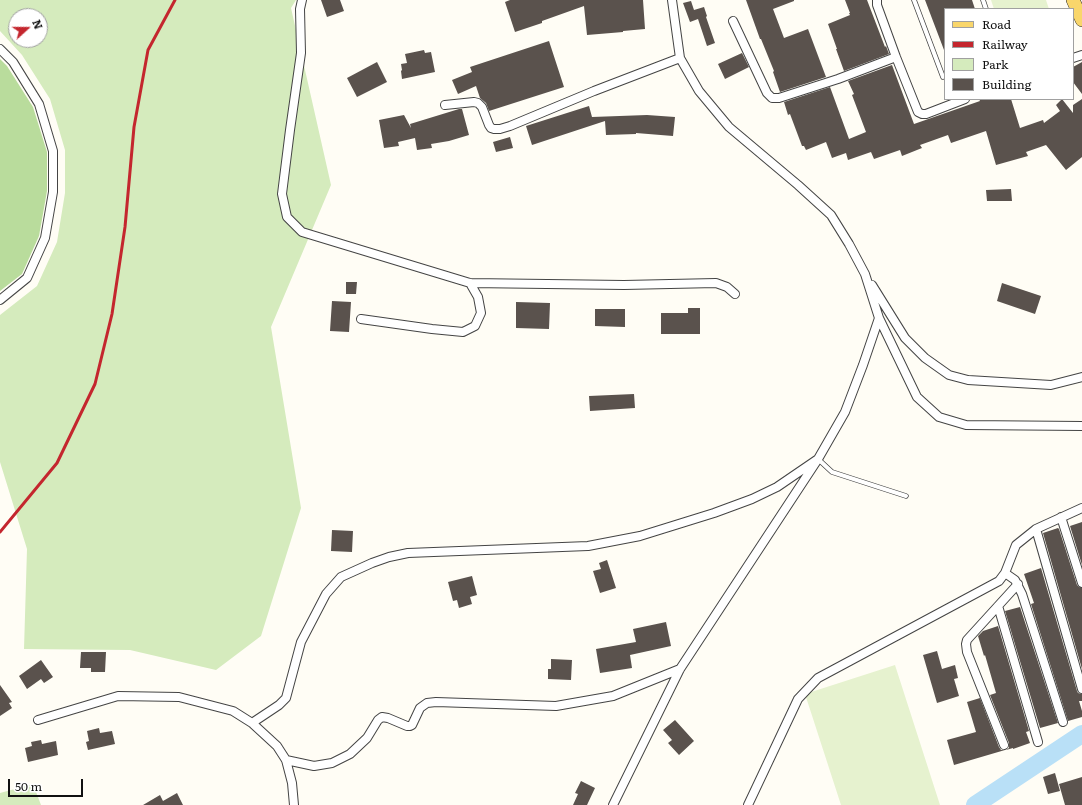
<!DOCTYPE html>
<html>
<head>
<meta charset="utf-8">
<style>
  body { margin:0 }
  #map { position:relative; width:1082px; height:805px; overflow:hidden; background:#fffdf5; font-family:Literata,serif }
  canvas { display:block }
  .legend { position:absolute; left:944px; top:8px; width:130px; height:92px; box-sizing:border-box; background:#fff; border:1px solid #a0a0a0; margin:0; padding:5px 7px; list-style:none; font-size:12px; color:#111 }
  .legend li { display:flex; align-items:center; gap:8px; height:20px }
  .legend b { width:20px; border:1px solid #a0a0a0 }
  .north { position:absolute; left:8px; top:8px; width:40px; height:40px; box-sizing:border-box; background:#fff; border:1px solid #a0a0a0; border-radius:50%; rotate:69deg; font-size:11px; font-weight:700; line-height:16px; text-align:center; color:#111 }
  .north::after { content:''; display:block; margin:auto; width:14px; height:18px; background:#c4262e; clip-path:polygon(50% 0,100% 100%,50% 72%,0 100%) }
  .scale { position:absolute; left:8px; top:779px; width:75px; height:18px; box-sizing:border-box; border:2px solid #111; border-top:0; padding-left:5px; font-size:12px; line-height:14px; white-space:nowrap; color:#111; -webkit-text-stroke:3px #fff; paint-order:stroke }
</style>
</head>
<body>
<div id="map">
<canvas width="1082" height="805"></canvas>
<ul class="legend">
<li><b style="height:5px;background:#f9d66b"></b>Road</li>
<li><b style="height:5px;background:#c4262e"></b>Railway</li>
<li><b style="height:11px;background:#d5ebbd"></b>Park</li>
<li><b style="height:11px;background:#5a524d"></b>Building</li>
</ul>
<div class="north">N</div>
<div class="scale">50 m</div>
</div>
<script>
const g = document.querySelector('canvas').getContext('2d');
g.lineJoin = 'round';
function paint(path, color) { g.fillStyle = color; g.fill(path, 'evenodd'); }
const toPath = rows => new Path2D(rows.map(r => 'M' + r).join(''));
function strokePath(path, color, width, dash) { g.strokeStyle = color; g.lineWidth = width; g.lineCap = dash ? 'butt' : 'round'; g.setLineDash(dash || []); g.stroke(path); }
const green = toPath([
  [0,0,296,0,291,8,331,185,271,327,301,508,261,636,216,670,130,650,24,649,27,549,0,462,0,315,37,286,57,242,65,193,65,150,50,99,22,55,0,31],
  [16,16,40,16,40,40,16,40],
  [33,784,41,805,0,805,0,793]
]);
const forest = toPath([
  [0,59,7,66,33,107,47,152,47,191,39,236,22,274,0,291]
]);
const pitch = toPath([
  [991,0,1046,0,1049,9,994,9],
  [895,665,940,805,841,805,805,694]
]);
const river = toPath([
  [975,805,1082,734]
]);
const building = toPath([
  [321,0,340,0,344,11,327,17],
  [510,0,643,0,645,29,623,31,623,32,587,35,584,6,542,21,542,23,515,32,505,2],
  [746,0,794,0,794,1,773,9,784,38,808,29,826,77,780,92,773,72,774,71,761,39,760,39],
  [845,0,867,0,885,47,886,46,889,54,844,71,836,49,837,49,828,24,850,15,849,13,850,13],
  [925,0,972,0,975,9,945,9,945,50,944,50],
  [691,1,694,10,704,7,707,16,706,17,715,43,707,46,698,19,690,22,683,3],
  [549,41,564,87,489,111,486,103,480,98,476,86,458,94,452,80,472,72,470,67],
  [424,50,425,53,431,52,435,72,402,79,401,71,402,70,401,64,407,63,405,54],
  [742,53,749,67,725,79,718,64],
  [377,62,387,82,357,97,347,78],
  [1082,62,1082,94,1073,82,1073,67],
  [892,65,914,124,980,101,979,99,1011,99,1020,128,1043,120,1044,123,1060,111,1056,105,1062,99,1073,113,1073,105,1082,99,1082,157,1066,170,1046,145,1026,152,1028,156,996,165,986,131,951,143,948,135,920,145,922,148,902,156,900,150,874,159,871,152,848,160,846,153,832,158,826,142,806,150,804,146,802,146,790,114,788,115,784,102,830,87,849,139,866,132,852,95,854,94,848,81],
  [589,106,592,117,647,115,675,117,673,136,636,133,636,134,606,135,605,121,532,145,526,126],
  [459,109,462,109,469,135,449,141,431,144,432,148,417,150,415,138,398,142,399,146,384,148,379,120,404,115,411,128,410,124],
  [510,137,513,148,496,152,493,142],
  [1011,189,1012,201,987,201,986,190],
  [346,282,357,282,356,294,346,294],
  [1002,283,1041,296,1035,314,997,301],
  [332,301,351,302,349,332,330,331],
  [516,302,550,303,549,329,516,328],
  [688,308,700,308,700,334,661,334,661,313,688,313],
  [595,309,625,309,625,327,595,326],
  [634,394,635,408,590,411,589,396],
  [1082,522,1082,565,1070,526],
  [1058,528,1059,529,1077,585,1079,587,1082,588,1082,669,1043,533],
  [332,530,353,531,352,552,331,551],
  [607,560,616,588,600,593,593,571,601,569,599,563],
  [1041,568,1077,691,1078,693,1082,694,1082,701,1079,701,1082,711,1082,717,1068,721,1031,604,1034,603,1024,574],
  [472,576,477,595,470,597,472,604,459,608,457,600,453,601,448,582],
  [1020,607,1058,723,1040,728,1005,611],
  [666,622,671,646,630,655,632,668,600,673,596,649,636,642,633,629],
  [998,626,1029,731,1026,732,1030,743,1013,749,1013,748,1006,750,1009,748,1009,743,990,695,996,693,985,655,984,656,978,636,983,631],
  [937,651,942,669,955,665,958,678,954,679,959,696,937,703,923,655],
  [81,652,106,652,105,672,91,672,91,668,80,668],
  [551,659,572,660,571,680,548,679,548,669,551,669],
  [41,660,53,677,44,683,41,679,27,689,19,676],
  [0,685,12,702,9,703,12,708,0,716],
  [980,698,999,747,1001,750,1005,750,954,765,947,740,976,732,967,702],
  [675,720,694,741,679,755,668,743,672,740,663,730],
  [99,728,100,733,112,731,115,744,88,750,86,742,89,741,87,731],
  [41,740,42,744,56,741,58,755,28,762,25,748,32,746,31,742],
  [1055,773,1060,791,1048,794,1043,777],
  [1082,777,1082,805,1065,805,1059,784],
  [581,781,595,788,587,805,573,805,578,794,575,793],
  [177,793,183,805,143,805,160,795,163,801]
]);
const lane = toPath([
  [914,0,943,77,945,76],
  [983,0,986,9],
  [818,459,832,472,906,496]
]);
const street = toPath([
  [302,0,300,9,301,53,290,130,282,194,287,217,302,232,470,283,624,285,716,283,727,287,735,294],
  [672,0,680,58,699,91,729,127,798,185,831,215,849,244,865,274,879,318,917,397,939,417,966,425,1082,426],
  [877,0,877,5,896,57,918,112,922,114,926,114,965,99],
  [733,21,767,93,772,98,779,98,838,79,896,57],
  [0,49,13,62,39,104,53,151,53,192,45,238,27,278,0,300],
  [1073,58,1082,55],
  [445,105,474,102,478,103,482,107,489,125,491,128,494,129,500,129,510,126,594,91,680,58],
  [872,285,905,338,925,358,949,375,968,380,1051,385,1082,377],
  [361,319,432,329,463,332,475,326,481,313,478,297,470,283],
  [1061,517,1082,583],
  [1036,529,1082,689],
  [1005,573,1015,580,1022,594,1063,722],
  [998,606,1038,742],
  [38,720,118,696,179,697,233,711,252,723,277,746,286,760,292,783,294,805],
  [252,723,279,705,286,698,301,642,326,594,341,577,372,563,389,557,408,553,588,546,640,536,714,513,752,499,777,487,818,459],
  [1004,745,967,652,966,644,967,640,1018,584],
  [286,760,314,766,332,763,350,754,367,738,378,720,382,717,388,718,407,726,410,726,412,725,420,708,427,703,436,702,556,706,613,696,680,669],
  [613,805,680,669,818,459,845,412,863,365,879,318],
  [748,805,798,699,818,678,999,581,1005,573,1016,545,1036,529,1082,508]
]);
const primary = toPath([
  [1073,0,1082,20]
]);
const rail = toPath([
  [0,532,57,463,95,384,112,314,125,227,134,127,148,50,175,0]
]);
paint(green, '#d5ebbd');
paint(forest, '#b9dc9c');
paint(pitch, '#e6f2cf');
strokePath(river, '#b9e0f7', 18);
paint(building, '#5a524d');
strokePath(lane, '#444', 5.5);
strokePath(street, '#444', 10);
strokePath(primary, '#222', 14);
strokePath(lane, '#fff', 4);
strokePath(street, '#fff', 8);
strokePath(primary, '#f9d66b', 13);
strokePath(rail, '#c4262e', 3);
</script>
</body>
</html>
